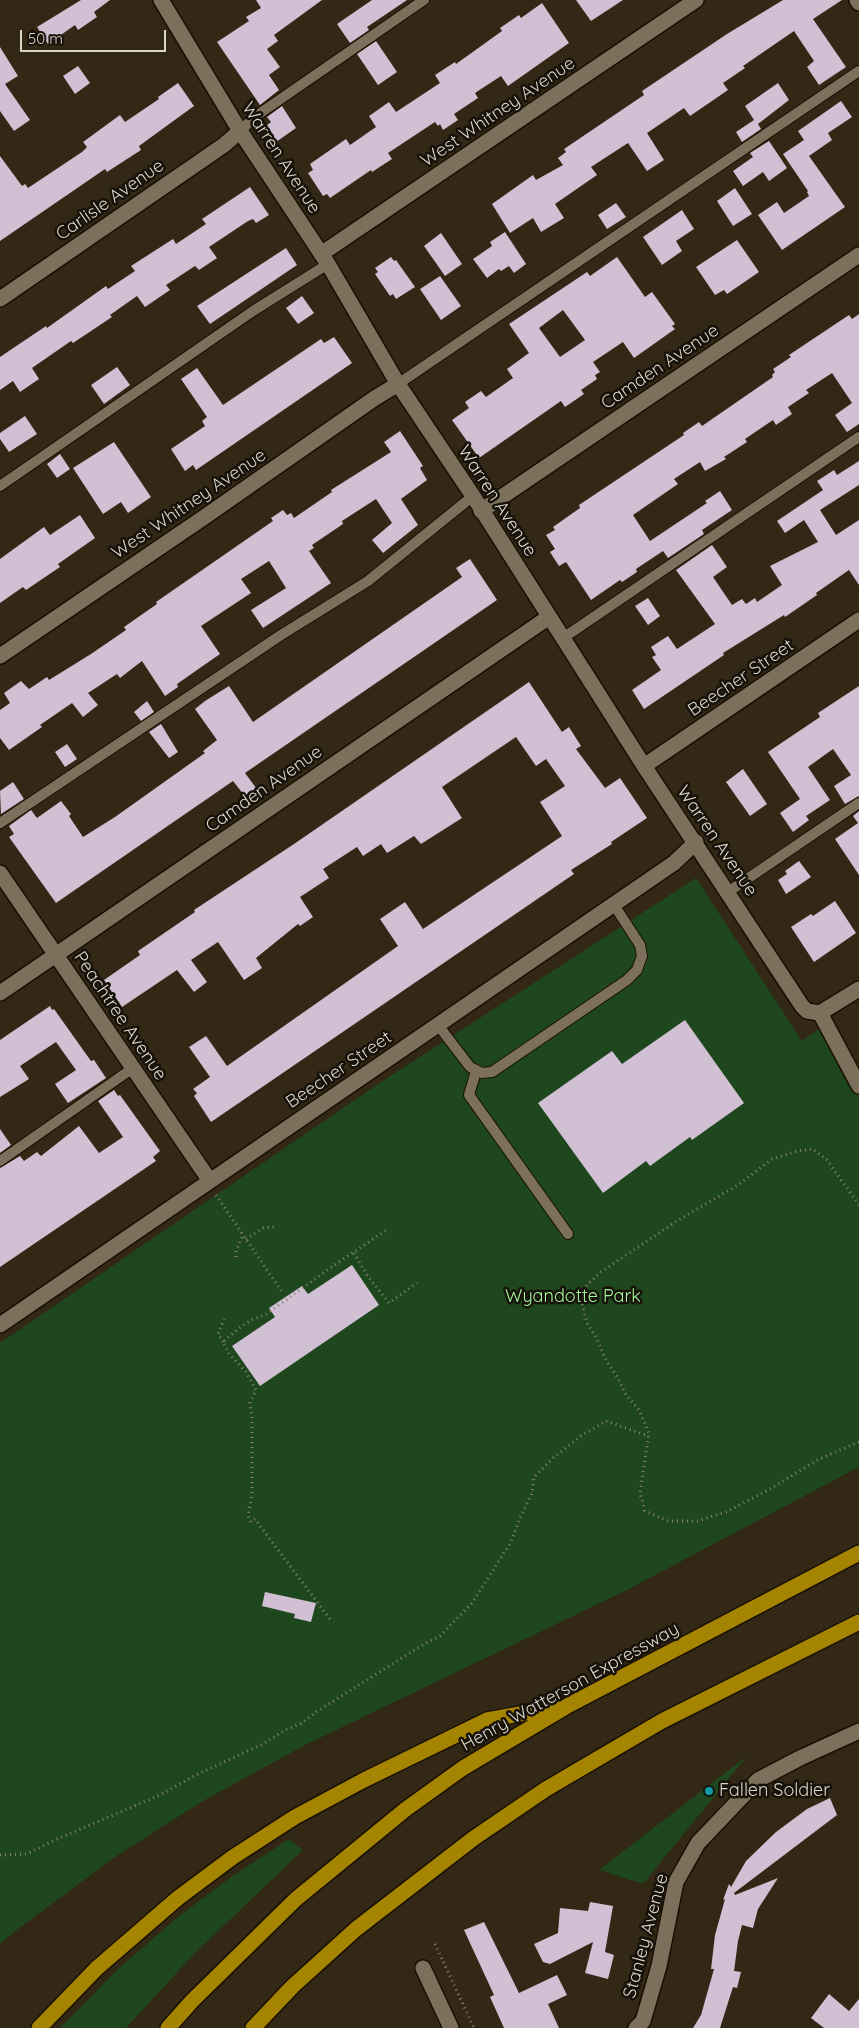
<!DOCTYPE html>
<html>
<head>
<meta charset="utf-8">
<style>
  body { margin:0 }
  #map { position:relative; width:859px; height:2028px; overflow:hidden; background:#332715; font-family:Quicksand,sans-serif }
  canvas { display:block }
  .scale { position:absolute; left:20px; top:30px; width:146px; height:22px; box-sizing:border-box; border:2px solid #dcd5ca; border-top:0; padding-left:6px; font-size:15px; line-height:18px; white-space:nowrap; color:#dcd5ca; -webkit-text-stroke:4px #161109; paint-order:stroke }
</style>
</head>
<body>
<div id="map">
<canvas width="859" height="2028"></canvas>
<div class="scale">50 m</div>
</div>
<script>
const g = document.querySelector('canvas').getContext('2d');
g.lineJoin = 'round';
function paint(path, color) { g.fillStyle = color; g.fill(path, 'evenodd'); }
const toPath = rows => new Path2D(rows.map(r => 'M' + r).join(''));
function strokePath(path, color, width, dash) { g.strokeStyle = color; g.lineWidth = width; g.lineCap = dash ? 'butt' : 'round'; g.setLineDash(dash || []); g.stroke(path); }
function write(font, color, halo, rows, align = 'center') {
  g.font = font + ' Quicksand,sans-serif'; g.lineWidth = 5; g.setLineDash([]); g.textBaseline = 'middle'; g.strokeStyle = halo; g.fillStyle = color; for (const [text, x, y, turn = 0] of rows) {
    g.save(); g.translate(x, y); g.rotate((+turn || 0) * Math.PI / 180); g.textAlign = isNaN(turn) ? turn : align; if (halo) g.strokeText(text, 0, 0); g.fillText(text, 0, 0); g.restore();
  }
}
const green = toPath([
  [696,878,802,1041,820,1028,859,1088,859,1467,627,1590,305,1745,203,1801,115,1857,14,1932,0,1944,0,1343,378,1084],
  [747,1756,643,1884,599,1870],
  [289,1839,303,1850,194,1954,126,2028,60,2028,119,1968,179,1916,231,1877]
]);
const building = toPath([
  [81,0,110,0,94,12,97,17,78,30,75,25,48,44,37,27],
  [256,0,322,0,274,35,278,41,267,49,280,67,269,75,279,90,260,105,217,42,249,21,246,17,261,8],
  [372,0,407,0,367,27,369,30,350,43,337,24],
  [576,0,623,0,591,21],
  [783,0,842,0,813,19,846,67,819,85,807,67,814,61,794,31,743,66,745,68,723,83,728,90,690,116,684,108,647,133,664,160,647,171,628,143,591,167,597,175,555,204,564,218,541,232,533,218,510,233,492,204,533,175,536,180,563,165,558,158,566,152,564,149,644,95,642,91,727,34],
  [542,3,569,43,508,86,501,76,475,93,478,98,454,114,458,120,443,130,440,124,438,126,435,122,388,153,392,159,372,172,371,170,330,198,327,194,323,196,308,173,313,170,310,164,346,139,350,145,376,127,369,116,389,102,396,112,440,83,435,75,455,62,456,64,502,31,500,28,519,15,521,18],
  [376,41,397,72,378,85,357,54],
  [0,47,18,76,5,84,30,120,14,131,0,111],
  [78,66,90,83,75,94,63,76],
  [178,83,194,106,139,146,141,150,107,172,105,169,0,241,0,156,22,186,25,184,28,188,82,152,87,147,83,142,120,115,125,122,159,99,158,97],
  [778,83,789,100,758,124,761,129,742,142,736,132,754,120,745,106],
  [841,101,852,117,828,133,832,140,809,156,845,207,782,250,758,215,777,202,784,213,809,196,807,192,808,191,783,154,804,140,798,131],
  [282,106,296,128,276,142,266,126,271,122,267,117],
  [769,141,787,168,769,181,763,172,743,186,733,171,753,157,750,153],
  [250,187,269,215,256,223,253,219,248,221,209,247,217,258,199,270,195,266,166,285,170,290,145,307,137,296,110,315,112,317,73,343,71,341,32,368,39,379,20,392,13,381,0,390,0,357,46,326,47,328,106,286,108,289,135,271,131,266,173,239,176,244,206,224,202,219],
  [735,188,752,214,733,226,717,201],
  [616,203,626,217,607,229,598,215],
  [682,210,694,229,676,241,682,251,662,265,643,237],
  [505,232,526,264,514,273,509,266,501,271,499,269,487,278,473,259,492,246,490,242],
  [441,233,462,264,445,276,424,246],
  [737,240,759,272,727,294,724,290,715,295,696,267],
  [286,248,297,265,210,324,197,306],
  [391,257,394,261,396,260,415,287,396,299,393,294,390,296,375,274,378,272,375,268],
  [617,257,645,297,652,292,675,324,672,326,675,329,634,358,623,342,593,362,600,372,595,375,597,379,581,390,584,394,565,407,561,401,479,458,452,420,469,408,465,402,481,391,486,397,513,378,507,369,529,353,509,324,587,272,590,276],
  [563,310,585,340,560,357,539,328],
  [440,276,461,306,441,320,420,289],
  [302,296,314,313,298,324,286,308],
  [859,314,859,424,847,432,835,415,852,403,832,373,806,390,809,393,788,407,792,414,776,425,773,420,745,439,747,442,724,457,726,459,705,471,700,462,674,479,678,484,633,515,650,541,707,503,705,501,720,491,732,510,702,530,704,534,668,558,663,551,636,569,637,572,622,582,620,580,591,600,566,562,559,566,550,552,555,549,546,535,555,530,553,527,580,508,579,505,684,435,683,433,699,422,702,426,773,377,772,375,775,372,773,369,791,357,789,355,849,315,852,319],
  [334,337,352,363,196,470,193,465,185,471,171,449,205,426,202,421,207,417,181,379,197,368,223,405,321,339,324,343],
  [117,367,130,385,104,404,91,385],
  [25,416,37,434,9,452,0,439,0,433],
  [400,431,423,466,420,468,427,480,401,499,418,525,383,553,372,540,392,523,376,499,342,521,343,524,312,545,314,548,309,551,331,583,263,628,251,610,286,588,269,561,241,579,251,593,201,626,220,654,177,684,178,687,165,696,142,661,120,678,117,674,88,693,98,705,83,717,72,703,40,725,42,727,9,750,0,738,0,710,10,703,4,693,21,681,29,689,47,677,49,680,91,654,126,630,124,627,157,604,156,602,273,521,271,518,283,510,287,515,291,513,294,518,332,492,331,490,391,452,384,442],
  [114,442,151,497,128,513,121,502,103,514,73,468],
  [60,454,70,469,57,478,47,464],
  [859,461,859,485,820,510,836,535,859,520,859,585,849,570,816,593,817,595,785,617,784,615,723,653,724,655,644,709,632,690,661,670,652,657,656,655,651,647,668,636,677,649,715,624,676,570,712,545,727,567,713,577,732,605,742,599,746,604,755,598,757,602,782,585,770,566,818,542,804,520,785,533,777,521,823,490,817,481,834,470,837,475],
  [80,515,95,538,58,564,60,567,26,590,23,587,0,603,0,559,44,527,50,535],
  [470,559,497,600,245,773,262,796,251,804,233,781,56,903,9,837,14,834,9,826,31,810,37,818,61,801,71,814,69,816,83,837,115,817,205,753,203,751,217,740,195,709,205,701,229,686,253,722,462,577,456,568],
  [648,598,660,616,648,625,635,606],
  [529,682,562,732,569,727,581,746,576,749,605,788,620,778,647,818,611,842,612,844,571,870,574,874,211,1122,194,1096,197,1093,193,1089,210,1077,189,1047,206,1036,227,1066,398,946,380,919,405,902,423,929,562,836,540,802,565,786,546,759,536,766,516,737,442,787,462,818,421,844,414,836,387,853,381,844,363,856,357,847,323,869,329,878,300,897,313,917,300,926,298,924,256,958,262,968,244,980,218,942,191,960,207,982,194,992,177,970,122,1007,104,980,140,955,138,951,195,912,194,910,294,844],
  [859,686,859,796,845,804,834,786,851,775,833,749,808,767,830,800,806,816,809,820,793,832,780,813,800,799,768,752,820,717,818,713],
  [147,701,154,712,141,721,134,712],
  [161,724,178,752,169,758,149,732],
  [67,744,77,759,65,767,55,752],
  [743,769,767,804,750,816,726,782],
  [13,782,24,799,1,814,0,791],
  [859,811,859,875,835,839,858,823,853,816],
  [799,861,811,877,786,894,778,880,787,874,785,871],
  [835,901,856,933,814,962,791,927,811,914,813,916],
  [50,1006,52,1010,54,1009,91,1061,94,1060,106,1078,68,1103,55,1084,76,1070,56,1042,20,1066,29,1079,0,1097,0,1040],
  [685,1020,744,1103,692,1140,690,1137,650,1166,646,1161,603,1193,538,1103,612,1051,622,1064],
  [114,1090,118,1096,120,1095,160,1151,153,1157,156,1161,0,1267,0,1168,20,1156,24,1161,37,1152,41,1156,79,1126,99,1153,123,1137,98,1101],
  [0,1129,11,1145,0,1153],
  [352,1265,379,1305,260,1386,232,1346,275,1317,269,1308,302,1286,308,1294],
  [265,1592,316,1603,311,1622,294,1618,295,1614,262,1606],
  [830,1798,837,1815,734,1893,735,1895,778,1878,758,1909,753,1928,742,1925,738,1941,734,1971,741,1972,737,1988,733,1987,720,2028,693,2028,701,2015,714,1969,711,1969,715,1935,725,1899,723,1900,729,1884,731,1887,746,1861,776,1832,807,1809],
  [590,1902,613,1906,605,1952,614,1955,608,1979,585,1973,593,1942,550,1964,543,1962,534,1944,558,1933,560,1908,588,1911],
  [484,1922,519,1993,557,1975,567,1995,548,2004,559,2028,504,2028,490,1997,494,1995,464,1930],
  [829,1994,849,2011,859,1999,859,2028,824,2028,811,2018]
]);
const path = toPath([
  [216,1195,282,1292],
  [859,1205,827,1160,813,1149,798,1151,772,1159,738,1185,677,1221,601,1272,587,1285,581,1300,587,1323,596,1337,607,1362,618,1378,626,1395,639,1410,649,1433,640,1493,645,1511,668,1521,697,1521,726,1512,770,1489,819,1459,859,1442],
  [246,1239,263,1228,274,1227],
  [354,1253,367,1275,389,1303,417,1283],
  [236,1257,236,1251,243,1235],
  [223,1342,218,1334,224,1319],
  [330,1619,255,1519,251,1522,248,1516,252,1496,252,1418,250,1403,256,1390,246,1372,229,1354,223,1342,239,1328,253,1319,265,1315,333,1266,388,1229],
  [0,1855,27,1854,55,1840,160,1795,196,1775,263,1744,285,1730,302,1723,316,1712,424,1644,440,1636,472,1603,511,1542,520,1518,532,1493,534,1477,553,1458,581,1436,606,1421,648,1436],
  [435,1944,474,2028]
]);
const service = toPath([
  [240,131,256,116,424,0],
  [398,384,859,71],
  [0,486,253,311,328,264],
  [563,638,859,437],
  [0,823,281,635,368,581,473,496],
  [728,892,859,803],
  [438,1025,470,1067,482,1073,492,1072,627,980,637,970,642,956,640,945,614,905],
  [476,1071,469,1095,568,1234],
  [0,1161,133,1068]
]);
const minor = toPath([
  [161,0,240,131,328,264,398,384,473,496,644,766,802,1006,807,1011,820,1013,859,989],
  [857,0,859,3],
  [321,254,696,0],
  [0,299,224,145,240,131],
  [481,511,859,255],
  [0,656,203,518,375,398,398,384],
  [644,766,859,620],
  [0,873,210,1181],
  [0,993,549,617],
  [820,1013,859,1086],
  [0,1325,674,863,696,842],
  [423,1968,451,2028],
  [636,2028,643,2021,659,1966,676,1882,698,1843,758,1780,800,1758,859,1731]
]);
const motorway = toPath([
  [39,2028,97,1968,178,1898,233,1857,295,1817,364,1780,487,1720,558,1707],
  [168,2028,192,2001,296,1899,406,1809,463,1768,569,1705,859,1553],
  [253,2028,293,1986,356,1929,474,1838,546,1789,662,1721,859,1622]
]);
const markers = [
  [709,1791,5,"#0f9aa8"]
];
const streetNames = [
  ["West Whitney Avenue",498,112,-34],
  ["Warren Avenue",281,158,57],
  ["Carlisle Avenue",110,200,-35],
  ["Camden Avenue",660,367,-34],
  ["Warren Avenue",497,501,57],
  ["West Whitney Avenue",189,504,-34],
  ["Beecher Street",741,678,-34],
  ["Camden Avenue",264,789,-35],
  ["Warren Avenue",717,841,56],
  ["Peachtree Avenue",120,1016,56],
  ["Beecher Street",339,1070,-34],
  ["Henry Watterson Expressway",570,1687,-29],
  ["Stanley Avenue",646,1936,-75]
];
const parkNames = [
  ["Wyandotte Park",573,1297]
];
const poiNames = [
  ["Fallen Soldier",719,1791]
];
paint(green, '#1e471d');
paint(building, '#d1bfd3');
strokePath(service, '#1a1001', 12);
strokePath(minor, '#1a1001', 18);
strokePath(motorway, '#1a1001', 18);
strokePath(path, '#8a8172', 3, [1, 4]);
strokePath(service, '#7c6f5b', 10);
strokePath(minor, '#7c6f5b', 15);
strokePath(motorway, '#a48401', 15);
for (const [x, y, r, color] of markers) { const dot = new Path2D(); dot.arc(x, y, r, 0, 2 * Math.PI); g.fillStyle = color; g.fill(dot); strokePath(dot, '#161109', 2); }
write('18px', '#dcd5ca', '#161109', streetNames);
write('18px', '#9ffa9b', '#161109', parkNames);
write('18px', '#dcd5ca', '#161109', poiNames, 'left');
</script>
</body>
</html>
